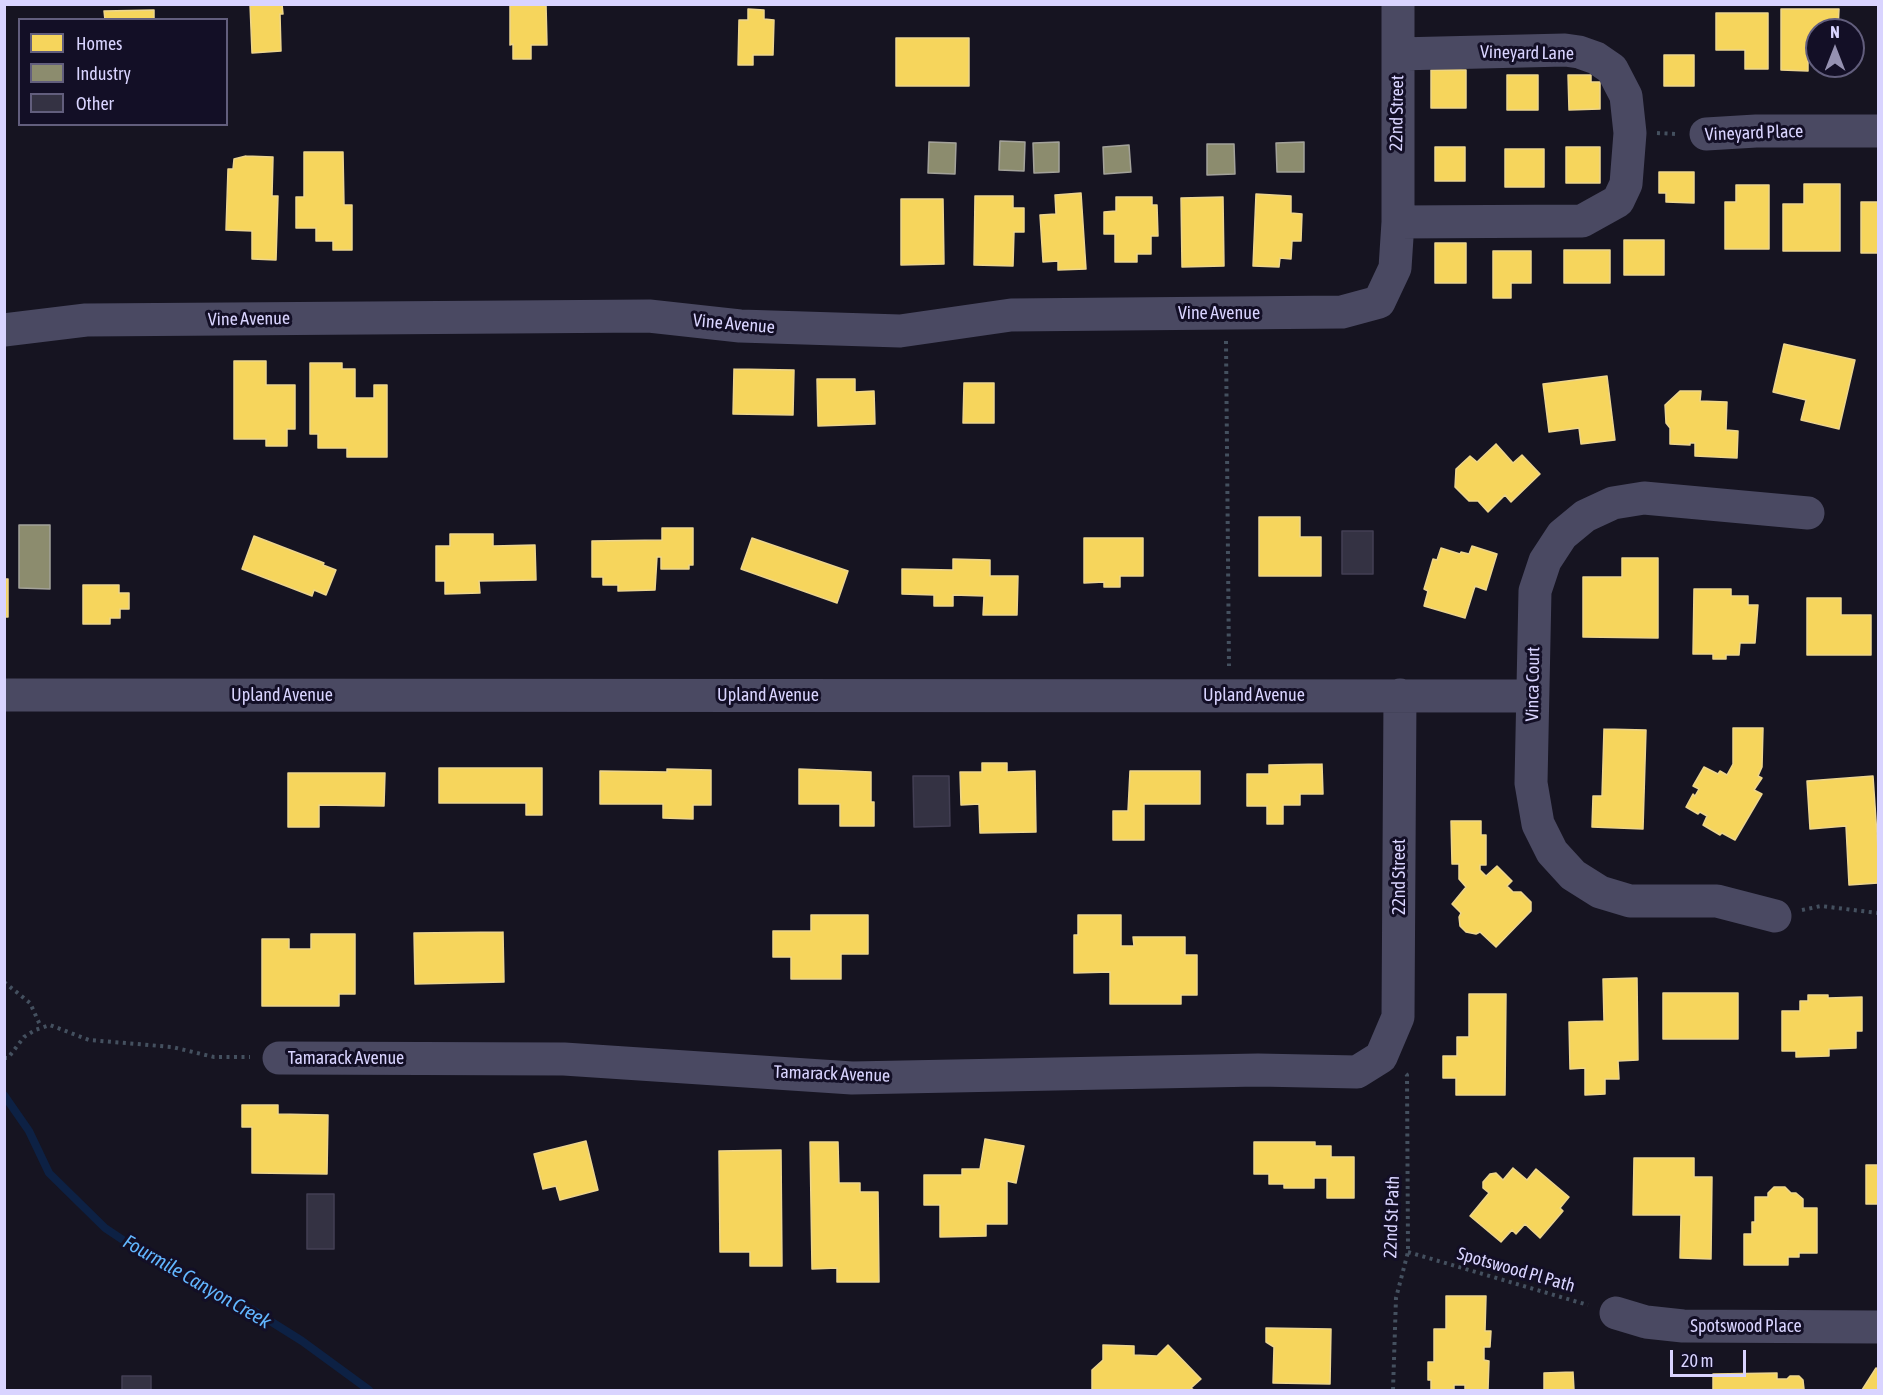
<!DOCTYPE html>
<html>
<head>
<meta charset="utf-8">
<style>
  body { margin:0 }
  #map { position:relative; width:1883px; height:1395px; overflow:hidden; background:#161421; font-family:"Asap Condensed",sans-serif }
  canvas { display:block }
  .frame { position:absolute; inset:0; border:6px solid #d9d4ff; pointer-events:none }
  .legend { position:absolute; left:18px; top:18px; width:210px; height:108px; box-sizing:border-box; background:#130f26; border:2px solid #625e7d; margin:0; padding:8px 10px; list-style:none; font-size:18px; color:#d9d4ff }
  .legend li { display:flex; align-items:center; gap:12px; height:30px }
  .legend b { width:30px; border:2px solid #625e7d }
  .north { position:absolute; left:1805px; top:18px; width:60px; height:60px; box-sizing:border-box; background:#130f26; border:2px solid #625e7d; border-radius:50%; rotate:0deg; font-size:16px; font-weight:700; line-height:24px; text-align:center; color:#d9d4ff }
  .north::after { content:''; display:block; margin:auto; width:21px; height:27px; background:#9591b1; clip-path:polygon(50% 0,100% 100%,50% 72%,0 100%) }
  .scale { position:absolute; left:1670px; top:1350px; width:76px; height:27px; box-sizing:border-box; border:3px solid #d9d4ff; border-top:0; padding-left:8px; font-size:18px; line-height:21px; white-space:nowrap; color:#d9d4ff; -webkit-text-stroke:4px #130f26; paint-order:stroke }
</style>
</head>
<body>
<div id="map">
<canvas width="1883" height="1395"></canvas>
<div class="frame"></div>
<ul class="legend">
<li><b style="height:16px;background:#f6d55c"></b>Homes</li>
<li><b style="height:16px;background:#8c8c6e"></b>Industry</li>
<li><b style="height:16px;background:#343243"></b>Other</li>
</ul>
<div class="north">N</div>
<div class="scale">20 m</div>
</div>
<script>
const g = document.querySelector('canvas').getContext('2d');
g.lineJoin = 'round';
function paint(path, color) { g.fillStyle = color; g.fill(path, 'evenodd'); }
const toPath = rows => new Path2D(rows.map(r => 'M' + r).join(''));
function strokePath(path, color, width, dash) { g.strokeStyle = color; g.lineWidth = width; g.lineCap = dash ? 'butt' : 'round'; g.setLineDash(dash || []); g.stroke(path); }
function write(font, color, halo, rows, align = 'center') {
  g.font = font + ' "Asap Condensed",sans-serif'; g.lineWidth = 6; g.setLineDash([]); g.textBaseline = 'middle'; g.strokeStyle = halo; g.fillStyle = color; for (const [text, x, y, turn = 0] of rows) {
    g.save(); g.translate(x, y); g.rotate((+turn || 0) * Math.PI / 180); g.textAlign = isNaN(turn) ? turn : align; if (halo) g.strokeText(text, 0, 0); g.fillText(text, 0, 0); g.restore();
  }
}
const homes = toPath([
  [250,4,282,4,283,14,280,14,281,51,252,53,250,4],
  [510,4,546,4,547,45,531,45,531,59,513,59,513,44,510,45,510,4],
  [748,9,764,10,764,19,774,20,773,55,753,55,753,65,738,65,739,20,748,20,748,9],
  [1781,9,1839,9,1838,30,1817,30,1817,50,1808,50,1808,71,1781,70,1781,9],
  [154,10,154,20,105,20,104,11,154,10],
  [1716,13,1768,13,1768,69,1745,69,1745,50,1716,50,1716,13],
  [896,38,969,38,969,86,896,86,896,38],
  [1664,55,1694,55,1694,86,1664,86,1664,55],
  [1431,70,1466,70,1466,108,1431,108,1431,70],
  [1507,75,1538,75,1538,110,1507,110,1507,75],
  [1568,75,1591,75,1591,82,1600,82,1600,109,1569,110,1568,75],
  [1435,147,1465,147,1465,181,1435,181,1435,147],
  [1566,147,1600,147,1600,183,1566,183,1566,147],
  [1505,149,1544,149,1544,187,1505,187,1505,149],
  [304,152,343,152,344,205,352,205,352,250,333,250,333,241,316,241,316,228,296,228,296,197,304,197,304,152],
  [246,156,273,157,272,196,278,196,276,260,252,259,252,231,226,230,228,169,233,169,234,159,246,156],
  [1659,172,1694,172,1694,203,1666,202,1666,193,1659,193,1659,172],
  [1804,184,1840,184,1840,251,1783,251,1783,204,1804,204,1804,184],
  [1736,185,1769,185,1769,249,1725,249,1725,202,1736,202,1736,185],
  [1081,193,1086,269,1058,270,1058,261,1043,262,1040,215,1056,214,1055,195,1081,193],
  [1256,194,1291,196,1291,213,1302,214,1301,241,1292,241,1291,259,1280,258,1279,267,1253,266,1256,194],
  [975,196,1013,196,1013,208,1024,208,1024,232,1014,232,1013,266,974,265,975,196],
  [1116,197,1152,197,1152,205,1157,205,1158,236,1151,236,1151,254,1137,254,1137,262,1115,262,1115,234,1104,234,1104,212,1116,211,1116,197],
  [1223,197,1224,266,1182,267,1181,198,1223,197],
  [901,199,943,199,944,264,901,265,901,199],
  [1861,202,1878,202,1878,253,1861,253,1861,202],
  [1624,240,1664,240,1664,275,1624,275,1624,240],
  [1435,243,1466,243,1466,283,1435,283,1435,243],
  [1564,250,1610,250,1610,283,1564,283,1564,250],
  [1493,251,1531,251,1531,283,1511,283,1511,298,1493,298,1493,251],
  [1784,344,1855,360,1839,429,1801,420,1806,400,1773,392,1784,344],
  [234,361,266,361,266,385,295,385,295,429,287,429,287,446,266,446,266,439,234,439,234,361],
  [310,363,342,363,342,369,355,369,355,398,374,398,374,385,387,385,387,457,347,457,347,448,318,448,318,434,310,434,310,363],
  [734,369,794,370,793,415,733,414,734,369],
  [1607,376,1615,440,1581,444,1579,428,1549,432,1543,384,1607,376],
  [817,379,855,379,855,392,874,391,875,424,818,426,817,379],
  [964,383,994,383,994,423,963,423,964,383],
  [1680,391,1701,391,1700,401,1727,402,1726,430,1738,431,1737,458,1695,456,1695,443,1690,443,1690,445,1670,444,1670,428,1666,423,1665,405,1680,391],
  [1496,444,1513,463,1522,455,1540,474,1511,502,1505,495,1488,512,1478,501,1469,501,1455,487,1456,469,1470,456,1477,462,1496,444],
  [1259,517,1300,517,1300,537,1321,537,1321,576,1259,576,1259,517],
  [662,528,693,528,693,565,689,565,689,569,661,569,661,557,657,557,655,590,618,591,618,585,603,585,603,577,592,577,592,541,662,540,662,528],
  [450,534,493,534,493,546,535,545,536,580,479,581,480,593,445,594,445,581,436,581,436,546,450,546,450,534],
  [254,536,324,563,323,565,336,570,326,595,314,590,312,596,242,569,254,536],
  [752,538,848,571,837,603,741,569,752,538],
  [1084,538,1143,538,1143,576,1120,576,1120,587,1104,587,1104,582,1084,583,1084,538],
  [1472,546,1497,554,1486,590,1475,586,1465,618,1424,606,1428,591,1424,589,1433,559,1437,560,1441,548,1460,554,1461,552,1469,554,1472,546],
  [1622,558,1658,558,1658,638,1583,637,1583,577,1622,577,1622,558],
  [953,559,990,560,990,576,1018,576,1017,615,983,615,984,596,953,595,953,606,934,606,934,595,902,594,902,569,953,570,953,559],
  [4,579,8,579,8,617,4,617,4,579],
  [83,585,119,585,119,593,129,593,129,609,120,609,120,618,110,618,110,624,83,624,83,585],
  [1694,589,1731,589,1731,596,1748,596,1748,605,1758,605,1755,643,1740,643,1739,655,1726,655,1726,659,1713,659,1713,654,1693,654,1694,589],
  [1807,598,1841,598,1841,615,1871,615,1871,655,1807,655,1807,598],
  [1733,728,1763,728,1762,767,1758,776,1762,778,1754,790,1762,794,1735,840,1722,833,1720,835,1703,825,1707,816,1700,812,1698,814,1686,807,1693,794,1695,796,1699,789,1693,786,1704,767,1718,774,1720,771,1727,775,1733,764,1733,728],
  [1604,729,1646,730,1643,829,1592,827,1593,796,1602,796,1604,729],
  [982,763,1007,763,1007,772,1035,771,1036,832,980,833,979,804,961,805,960,772,982,772,982,763],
  [1322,764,1323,794,1300,794,1300,805,1283,805,1283,824,1267,824,1267,806,1247,806,1247,774,1269,774,1269,765,1322,764],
  [439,768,542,768,542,815,526,815,526,803,439,803,439,768],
  [667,769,711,770,711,805,693,805,693,819,663,818,663,804,600,804,600,771,667,772,667,769],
  [799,769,871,772,871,802,874,802,874,826,840,826,840,804,799,804,799,769],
  [1130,771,1200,771,1200,804,1144,804,1144,840,1113,840,1113,811,1128,811,1130,771],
  [288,773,385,773,384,806,319,805,319,827,288,827,288,773],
  [1873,776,1878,850,1878,883,1849,885,1846,826,1810,829,1807,781,1873,776],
  [1451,821,1481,821,1481,835,1486,835,1486,865,1480,865,1480,870,1486,876,1497,866,1512,881,1507,886,1513,892,1521,892,1531,902,1531,911,1496,947,1480,932,1476,934,1466,932,1460,926,1459,917,1461,913,1452,904,1466,887,1459,879,1459,864,1452,864,1451,821],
  [811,915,868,915,868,954,841,954,841,979,791,979,791,957,773,957,773,931,811,931,811,915],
  [1078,915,1121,915,1121,946,1134,946,1133,937,1185,937,1185,955,1197,955,1197,995,1181,995,1181,1004,1110,1004,1110,972,1074,973,1074,935,1078,935,1078,915],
  [503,932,504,982,415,984,414,933,503,932],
  [311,934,355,934,355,994,339,994,339,1006,262,1006,262,939,289,939,289,949,311,949,311,934],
  [1637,978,1638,1060,1618,1061,1619,1079,1605,1079,1605,1094,1585,1095,1585,1068,1570,1069,1569,1022,1604,1021,1603,979,1637,978],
  [1663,993,1738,993,1738,1039,1663,1039,1663,993],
  [1469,994,1506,994,1505,1095,1456,1095,1456,1078,1443,1078,1443,1056,1457,1056,1457,1037,1469,1037,1469,994],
  [1808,995,1828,995,1828,998,1862,997,1862,1031,1856,1031,1856,1048,1829,1049,1829,1056,1796,1057,1796,1051,1782,1051,1782,1011,1800,1011,1800,1001,1808,1001,1808,995],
  [242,1105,278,1105,278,1114,328,1115,327,1174,252,1173,252,1127,242,1127,242,1105],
  [985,1139,1024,1146,1016,1183,1007,1181,1007,1224,986,1224,986,1236,940,1237,940,1205,924,1205,924,1175,962,1175,962,1169,980,1169,985,1139],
  [586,1141,598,1190,560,1200,556,1186,543,1189,534,1154,586,1141],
  [810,1142,838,1142,839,1183,860,1183,860,1192,878,1192,879,1282,837,1282,837,1268,812,1269,810,1142],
  [1254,1142,1315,1142,1315,1146,1331,1146,1331,1157,1354,1157,1354,1198,1327,1198,1327,1178,1314,1178,1314,1188,1284,1188,1284,1184,1269,1184,1269,1174,1254,1174,1254,1142],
  [781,1150,782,1266,750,1266,750,1252,720,1252,719,1151,781,1150],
  [1634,1158,1694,1158,1694,1177,1712,1177,1711,1259,1680,1258,1681,1215,1633,1215,1634,1158],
  [1866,1165,1878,1165,1878,1204,1866,1204,1866,1165],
  [1513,1168,1527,1180,1536,1169,1569,1197,1560,1208,1563,1211,1540,1238,1525,1224,1516,1234,1512,1230,1501,1242,1470,1216,1489,1193,1483,1188,1483,1182,1490,1174,1496,1173,1503,1180,1513,1168],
  [1774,1187,1785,1187,1791,1193,1796,1193,1803,1199,1803,1208,1817,1208,1817,1253,1799,1253,1799,1257,1788,1257,1788,1265,1744,1265,1744,1234,1752,1234,1752,1222,1755,1222,1755,1197,1768,1197,1768,1193,1774,1187],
  [1446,1296,1486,1296,1485,1331,1491,1331,1490,1347,1484,1347,1484,1360,1489,1361,1488,1390,1465,1390,1465,1385,1454,1385,1454,1390,1431,1390,1431,1380,1428,1380,1428,1362,1434,1362,1434,1329,1446,1329,1446,1296],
  [1266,1328,1331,1329,1330,1384,1273,1383,1274,1347,1266,1342,1266,1328],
  [1103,1345,1134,1346,1134,1355,1157,1356,1168,1345,1201,1379,1191,1388,1194,1390,1092,1390,1092,1370,1103,1360,1103,1345],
  [1876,1368,1878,1369,1878,1390,1862,1390,1876,1368],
  [1573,1372,1574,1390,1544,1390,1544,1373,1573,1372],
  [1777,1373,1777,1379,1787,1379,1790,1376,1799,1376,1803,1380,1804,1389,1713,1390,1713,1374,1777,1373]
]);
const industry = toPath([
  [1000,141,1025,142,1024,171,999,170,1000,141],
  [929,142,956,143,955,174,928,173,929,142],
  [1059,142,1059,172,1034,173,1033,143,1059,142],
  [1304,142,1304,172,1277,172,1276,143,1304,142],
  [1207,144,1234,144,1235,174,1207,175,1207,144],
  [1129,145,1131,172,1104,174,1103,147,1129,145],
  [19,525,50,525,50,589,19,588,19,525]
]);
const stream = toPath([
  [4,1095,29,1131,49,1173,105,1228,165,1268,251,1309,302,1341,369,1390]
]);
const building = toPath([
  [1342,531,1373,531,1373,574,1342,574,1342,531],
  [913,776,949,776,950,826,914,827,913,776],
  [307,1194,334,1194,334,1249,307,1249,307,1194],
  [122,1376,151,1376,151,1390,122,1390,122,1376]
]);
const path = toPath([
  [1657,133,1677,134],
  [1226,341,1229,666],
  [1802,910,1821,906,1878,913],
  [4,982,30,1003,41,1027],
  [4,1058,8,1058,24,1037,35,1030,50,1025,89,1040,172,1047,214,1057,250,1057],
  [1408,1252,1588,1305],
  [1393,1390,1396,1298,1408,1252,1407,1075,1404,1072]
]);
const minor = toPath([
  [1398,54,1565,50,1579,52,1596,58,1612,69,1626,96,1630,133,1626,184,1618,201,1582,221,1398,222],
  [1706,134,1756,131,1878,131],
  [4,330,86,320,649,316,740,326,900,331,1011,315,1342,312,1379,302,1395,268,1398,222,1398,4],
  [4,695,1532,696],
  [1775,916,1717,901,1630,901,1600,892,1573,875,1552,852,1538,824,1531,783,1535,591,1545,561,1562,535,1585,516,1613,503,1644,498,1808,513],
  [279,1058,564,1059,852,1078,1258,1070,1357,1072,1381,1057,1398,1017,1400,695],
  [1616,1313,1646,1322,1683,1326,1878,1327]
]);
const streetNames = [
  ["Vineyard Lane",1527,53,1],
  ["22nd Street",1397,113,-89],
  ["Vineyard Place",1754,133,-2],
  ["Vine Avenue",1219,313],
  ["Vine Avenue",249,319,-1],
  ["Vine Avenue",734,324,5],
  ["Vinca Court",1533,684,-89],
  ["Upland Avenue",282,695],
  ["Upland Avenue",768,695],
  ["Upland Avenue",1254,695],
  ["22nd Street",1399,877,-90],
  ["Tamarack Avenue",346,1058],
  ["Tamarack Avenue",832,1074,2],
  ["22nd St Path",1392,1217,-88],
  ["Spotswood Pl Path",1516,1270,16],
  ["Spotswood Place",1746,1326]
];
const waterNames = [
  ["Fourmile Canyon Creek",197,1282,30]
];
paint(homes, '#f6d55c');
strokePath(homes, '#edd58d', 1.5);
paint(industry, '#8c8c6e');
strokePath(industry, '#a3a29a', 1.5);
strokePath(stream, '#0d2144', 8);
paint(building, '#343243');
strokePath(building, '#433f54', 1.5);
strokePath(path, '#44505f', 4, [3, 4.5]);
strokePath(minor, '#4a4962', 33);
write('18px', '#d9d4ff', '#130f26', streetNames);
write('italic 20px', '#62b6ff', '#130f26', waterNames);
</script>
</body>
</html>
